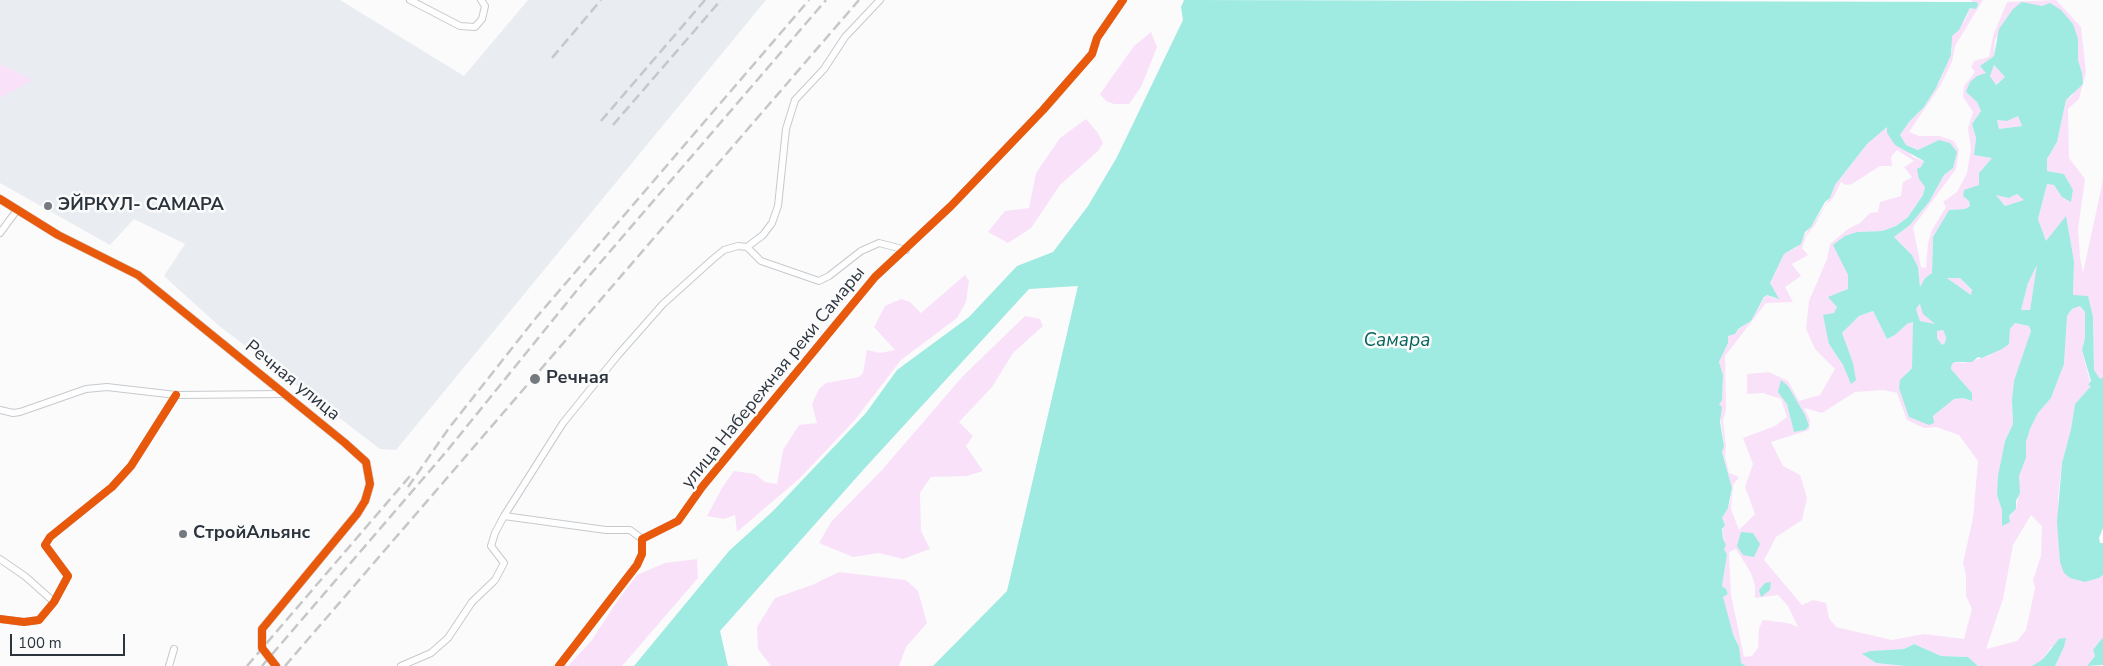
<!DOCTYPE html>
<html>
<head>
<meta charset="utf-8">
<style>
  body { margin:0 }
  #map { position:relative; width:2103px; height:666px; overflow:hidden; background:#fbfbfb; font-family:"Nunito Sans",sans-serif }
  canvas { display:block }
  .scale { position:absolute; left:10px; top:634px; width:115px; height:22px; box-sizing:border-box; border:2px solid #2c343e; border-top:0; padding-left:6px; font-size:15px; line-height:18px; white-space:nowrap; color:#2c343e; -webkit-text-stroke:4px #fbfbfb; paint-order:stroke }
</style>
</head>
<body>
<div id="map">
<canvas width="2103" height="666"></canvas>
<div class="scale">100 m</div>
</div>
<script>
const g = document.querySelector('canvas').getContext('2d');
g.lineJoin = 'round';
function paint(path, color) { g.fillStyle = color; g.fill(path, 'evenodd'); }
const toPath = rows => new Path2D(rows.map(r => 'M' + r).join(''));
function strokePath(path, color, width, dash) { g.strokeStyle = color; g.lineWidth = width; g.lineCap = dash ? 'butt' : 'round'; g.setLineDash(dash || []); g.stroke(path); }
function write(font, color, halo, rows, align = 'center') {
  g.font = font + ' "Nunito Sans",sans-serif'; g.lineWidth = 5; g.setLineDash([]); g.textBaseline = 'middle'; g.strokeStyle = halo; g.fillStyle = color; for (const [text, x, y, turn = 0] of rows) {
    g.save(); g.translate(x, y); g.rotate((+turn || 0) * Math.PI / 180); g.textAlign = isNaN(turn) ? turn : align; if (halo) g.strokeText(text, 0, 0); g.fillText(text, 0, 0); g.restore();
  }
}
const built = toPath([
  [0,0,340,0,464,76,528,0,766,0,396,450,380,449,218,325,164,276,185,244,134,219,110,245,0,183]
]);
const green = toPath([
  [1971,0,1983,0,1955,46,1952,62,1940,86,1909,132,1919,136,1940,136,1954,141,1959,150,1956,169,1913,227,1921,267,1926,268,1928,243,1932,230,1946,207,1943,202,1957,192,1967,173,1971,149,1968,128,1973,112,1963,97,1964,86,1975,72,1971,67,1974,61,1989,57,1993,36,2007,2,2056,0,2081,27,2086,72,2079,99,2068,109,2069,158,2085,179,2078,229,2080,257,2083,273,2103,180,2103,377,2100,380,2094,370,2093,317,2073,295,2074,261,2066,217,2046,242,2038,219,2047,184,2054,185,2062,197,2071,201,2073,191,2064,174,2047,171,2047,159,2057,142,2066,100,2072,96,2082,73,2078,60,2078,39,2050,4,2042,6,2022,3,2018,6,1995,40,1994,56,1981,66,1986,73,1966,92,1977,102,1981,111,1972,124,1976,138,1974,155,1993,157,1979,173,1979,185,1973,188,1969,201,1970,206,1965,209,1949,210,1933,237,1932,273,1925,278,1920,288,1918,267,1912,255,1894,237,1910,225,1929,202,1944,175,1953,168,1939,140,1919,150,1906,145,1900,135,1909,122,1924,107,1939,83,1952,51,1950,41,1952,35,1965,20,1973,2],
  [1151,32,1157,47,1141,87,1129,104,1114,104,1106,101,1100,94,1134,46],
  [0,64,33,80,0,98],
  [1994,65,2005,77,1995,85,1990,76],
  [2018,115,2022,126,1999,129,1997,120,2007,121],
  [1086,119,1098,133,1103,143,1098,151,1060,185,1031,228,1008,243,988,232,1005,211,1029,208,1036,173,1060,138],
  [1887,127,1913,157,1924,161,1919,179,1925,187,1923,195,1908,217,1896,226,1882,231,1857,232,1839,255,1848,275,1848,289,1840,293,1829,344,1843,365,1852,384,1842,333,1859,316,1873,311,1887,339,1895,335,1907,324,1914,322,1912,368,1906,373,1933,416,1954,399,1963,398,1971,401,1972,393,1951,369,1952,364,1955,362,1964,363,1988,356,2009,343,2010,329,2015,323,2029,326,2031,331,2012,400,2013,424,2005,441,1997,495,2002,510,2002,525,2016,509,2019,493,2019,476,2026,458,2026,442,2030,429,2038,413,2051,398,2064,364,2067,316,2072,309,2080,306,2085,312,2085,338,2082,350,2091,386,2075,404,2071,429,2062,463,2058,497,2060,562,2085,582,2099,578,2103,575,2103,637,2093,650,2095,656,2087,666,2055,666,2064,647,2051,647,2043,659,2032,666,1978,666,1968,657,1941,656,1914,644,1904,649,1870,651,1863,655,1876,663,1905,666,1746,666,1741,663,1736,639,1733,634,1724,605,1723,597,1728,594,1726,589,1722,586,1727,555,1724,549,1722,518,1730,504,1732,488,1722,452,1724,446,1719,405,1722,400,1723,375,1719,362,1728,343,1728,336,1751,321,1766,295,1777,299,1770,283,1784,254,1797,247,1830,198,1835,185,1867,144],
  [1897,150,1914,161,1904,167,1912,177,1903,182,1901,196,1880,202,1878,212,1870,213,1860,223,1848,229,1830,244,1827,259,1809,301,1806,329,1815,349,1835,369,1820,395,1799,401,1788,381,1769,372,1747,374,1747,394,1763,393,1781,399,1787,417,1775,426,1743,438,1753,464,1745,487,1755,514,1739,530,1731,509,1733,485,1739,477,1729,473,1725,456,1726,447,1723,420,1726,410,1725,356,1766,303,1793,302,1785,287,1801,276,1792,264,1808,255,1802,248,1806,236,1815,225,1825,206,1833,198,1841,182,1846,185,1852,184,1880,166,1892,166,1891,157],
  [1884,390,1897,393,1907,420,1924,428,1936,427,1959,435,1978,461,1973,518,1963,563,1966,575,1966,596,1972,609,1964,639,1924,634,1892,640,1836,627,1829,618,1826,603,1813,600,1802,605,1764,560,1776,537,1802,520,1807,498,1800,475,1783,466,1771,442,1809,430,1810,420,1804,408,1822,413,1855,392],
  [1787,404,1805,430,1794,432],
  [2031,515,2042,526,2041,556,2033,580,2035,588,2026,630,2017,641,1986,649,2003,599,2013,545],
  [1736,549,1751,573,1755,585,1755,598,1778,595,1788,606,1798,627,1788,623,1763,620,1759,628,1758,648,1752,656,1744,657,1731,595,1729,552],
  [1995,194,2009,198,2017,194,2025,200,2005,206],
  [2038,263,2030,310,2021,310,2028,283],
  [965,275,969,281,966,302,957,318,901,360,854,421,800,478,737,532,735,515,724,519,707,516,722,488,734,471,755,474,765,482,777,484,783,450,799,425,817,423,812,404,819,389,826,383,859,377,863,373,867,350,880,353,895,350,874,327,885,306,901,299,910,302,921,313],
  [1947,278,1960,278,1972,291,1971,295],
  [1921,304,1936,325,1920,321,1916,309],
  [1025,316,1040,319,1043,326,1013,353,992,387,959,422,973,436,966,446,983,471,967,476,931,477,920,493,921,531,930,549,903,559,879,553,853,557,819,543,831,522,881,471,963,376],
  [1943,330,1946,337,1945,343,1942,345,1937,338,1937,331],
  [697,559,698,578,622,666,568,666,592,640,618,600,637,575,665,563],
  [839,572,906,580,918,591,927,623,906,647,899,666,771,666,758,649,757,627,775,598,812,585]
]);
const water = toPath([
  [1184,0,1977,2,1978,5,1976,9,1970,8,1959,30,1952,36,1951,55,1936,88,1924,107,1909,122,1900,135,1906,145,1918,150,1939,140,1950,143,1957,152,1953,168,1944,175,1929,202,1910,225,1894,237,1912,255,1918,267,1920,287,1925,278,1932,273,1933,237,1949,210,1965,209,1970,206,1969,201,1963,196,1964,190,1979,185,1979,173,1992,158,1974,155,1976,138,1972,124,1981,111,1977,102,1966,92,1970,82,1977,76,1986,73,1980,66,1994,56,1999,29,2013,9,2022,2,2042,6,2050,3,2061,10,2073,24,2078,39,2078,60,2082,73,2083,84,2066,100,2057,142,2047,159,2047,171,2064,174,2073,190,2071,202,2062,197,2054,185,2047,184,2038,219,2046,241,2066,216,2074,261,2073,295,2088,296,2093,317,2094,370,2100,379,2103,377,2103,528,2099,538,2100,543,2103,543,2103,575,2099,578,2085,582,2070,578,2064,573,2060,562,2057,522,2062,463,2071,429,2075,404,2091,386,2088,385,2091,381,2082,350,2085,338,2085,312,2080,306,2072,309,2067,316,2064,364,2051,398,2038,413,2030,429,2026,442,2026,458,2019,476,2020,493,2016,501,2016,509,2009,516,2010,522,2002,526,2002,510,1997,495,1998,476,2005,441,2013,424,2012,400,2014,381,2031,331,2029,326,2015,323,2010,329,2009,344,2002,349,1982,358,1978,357,1972,362,1955,362,1952,364,1951,369,1972,393,1972,401,1963,398,1954,399,1933,416,1934,423,1929,425,1909,417,1899,388,1900,380,1912,368,1913,322,1907,324,1895,335,1887,339,1873,311,1859,316,1842,333,1853,363,1856,380,1851,384,1843,365,1829,344,1823,315,1834,313,1837,307,1828,297,1848,289,1848,275,1833,245,1845,236,1857,232,1882,231,1896,226,1908,217,1923,195,1925,187,1919,179,1917,169,1921,167,1924,161,1895,145,1887,133,1887,127,1867,144,1835,185,1830,198,1825,202,1811,227,1805,232,1801,244,1784,254,1770,283,1779,299,1767,295,1764,297,1751,321,1738,329,1735,334,1728,336,1728,343,1719,362,1723,375,1722,400,1719,405,1722,407,1720,422,1724,446,1722,452,1732,488,1728,508,1722,518,1725,525,1722,529,1723,539,1726,545,1724,549,1727,555,1722,586,1726,589,1728,594,1723,597,1733,634,1739,647,1741,663,1746,666,933,666,1007,591,1078,286,1029,289,864,469,720,631,728,666,634,666,729,551,774,510,866,413,897,370,969,317,1017,266,1053,252,1088,206,1117,157,1183,20,1181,7],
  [1994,65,2005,77,1996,85,1990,76],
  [2018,116,2022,126,1999,129,1997,120,2007,121],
  [2017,194,2024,200,2005,206,1996,195,2009,198],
  [2037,265,2030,310,2021,310,2028,283],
  [1947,278,1960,278,1972,290,1971,295],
  [1920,304,1923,314,1935,324,1920,321,1916,309],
  [1943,330,1946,337,1945,343,1942,345,1937,338,1937,331],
  [1781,380,1788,386,1805,415,1809,426,1805,430,1794,432,1787,404,1778,392],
  [1741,532,1753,533,1760,544,1754,557,1743,555,1737,546],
  [1771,582,1770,590,1761,597,1759,590,1765,583],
  [2103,637,2103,665,2087,666,2095,656,2093,650],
  [2066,638,2064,647,2055,666,2032,666,2043,659,2059,639],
  [1914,644,1941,656,1968,657,1978,666,1905,666,1876,663,1862,654,1870,651,1904,649]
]);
const minor = toPath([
  [410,0,460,26,475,27,482,19,485,6,481,0],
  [0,233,17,210],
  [747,247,761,261,819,281,829,276,861,251,879,243,906,250],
  [0,410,13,413,20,412,86,389,107,387,176,395,284,394],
  [504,516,606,530,630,530,642,539],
  [0,559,26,577,54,602],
  [0,619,24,622,39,620,54,602,68,576,45,545,50,537,112,487,131,466,176,395],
  [169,666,174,649],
  [401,666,431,653,448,638,472,602,495,580,504,563,491,546,495,533,504,516,563,423,618,355,663,304,713,259,724,250,738,246,747,247,763,235,772,223,778,206,786,129,795,100,824,69,845,37,880,0],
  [559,666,637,565,642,554,642,539,678,521,702,487,875,277,951,206,1043,110,1092,54,1097,38,1123,0]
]);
const tertiary = toPath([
  [0,199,58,235,138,275,345,443,366,462,370,484,365,501,357,514,262,629,262,648,276,666]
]);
const rail = toPath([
  [552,58,601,0],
  [601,121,705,0],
  [613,125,721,0],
  [408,487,449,428,535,319,809,0],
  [247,666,410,476],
  [262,666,446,452,582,284,826,0],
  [285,666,859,0]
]);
const cycleway = toPath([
  [0,199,58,235,138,275,345,443,366,462,370,484,365,501,357,514,262,629,262,648,276,666],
  [0,619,24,622,39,620,54,602,68,576,45,545,50,537,112,487,131,466,176,395],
  [559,666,637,565,642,554,642,539,678,521,702,487,875,277,951,206,1043,110,1092,54,1097,38,1123,0]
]);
const markers = [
  [48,206,5,"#747a80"],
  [535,379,6,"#747a80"],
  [183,534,5,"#747a80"]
];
const poiNames = [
  ["ЭЙРКУЛ- САМАРА",58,206],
  ["Речная",546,379],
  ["СтройАльянс",193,534]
];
const streetNames = [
  ["улица Набережная реки Самары",774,378,-51],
  ["Речная улица",292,381,39]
];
const waterNames = [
  ["Самара",1397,341]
];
paint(built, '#e9ecf1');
paint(green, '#f9e2f9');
paint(water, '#9feae1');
strokePath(minor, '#c6cace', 8);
strokePath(tertiary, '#c6cace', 9);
strokePath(minor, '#fefefe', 6);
strokePath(tertiary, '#fefefe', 8);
strokePath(rail, '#c6c7c8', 2.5, [10, 5]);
strokePath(cycleway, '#e8590c', 8);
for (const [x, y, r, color] of markers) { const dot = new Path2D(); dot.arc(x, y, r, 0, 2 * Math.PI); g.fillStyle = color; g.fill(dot); strokePath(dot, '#fbfbfb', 2); }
write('bold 18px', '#2c343e', '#fbfbfb', poiNames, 'left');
write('18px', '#2c343e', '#fbfbfb', streetNames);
write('italic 19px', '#06655d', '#fbfbfb', waterNames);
</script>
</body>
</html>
